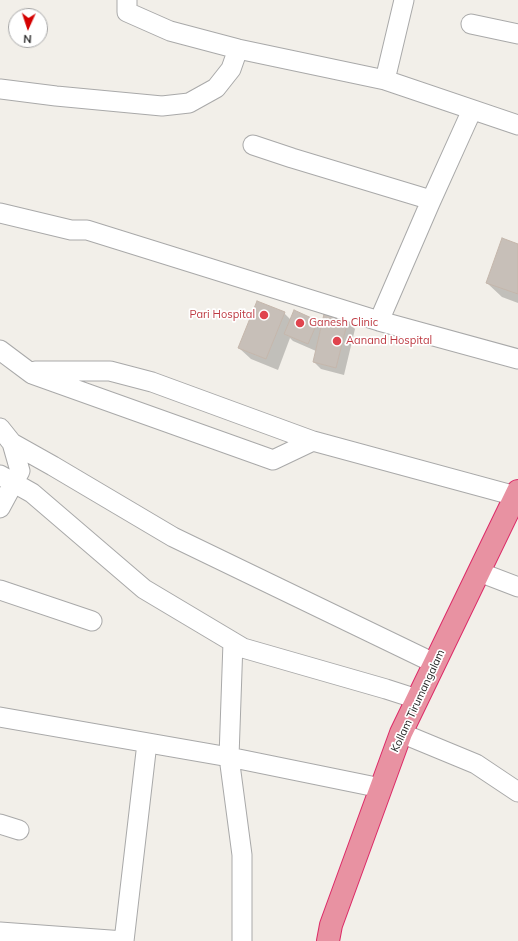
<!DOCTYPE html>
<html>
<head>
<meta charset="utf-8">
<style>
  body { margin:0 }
  #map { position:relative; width:518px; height:941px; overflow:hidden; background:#f2efe9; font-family:Mulish,sans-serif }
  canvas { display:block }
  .north { position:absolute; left:8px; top:8px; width:40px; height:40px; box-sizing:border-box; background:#fff; border:1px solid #a7a7a7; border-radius:50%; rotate:183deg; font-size:11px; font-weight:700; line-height:16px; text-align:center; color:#222 }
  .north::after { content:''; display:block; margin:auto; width:14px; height:18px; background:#d40000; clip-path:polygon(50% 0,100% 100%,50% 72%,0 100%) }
</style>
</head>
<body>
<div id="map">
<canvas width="518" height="941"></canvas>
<div class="north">N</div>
</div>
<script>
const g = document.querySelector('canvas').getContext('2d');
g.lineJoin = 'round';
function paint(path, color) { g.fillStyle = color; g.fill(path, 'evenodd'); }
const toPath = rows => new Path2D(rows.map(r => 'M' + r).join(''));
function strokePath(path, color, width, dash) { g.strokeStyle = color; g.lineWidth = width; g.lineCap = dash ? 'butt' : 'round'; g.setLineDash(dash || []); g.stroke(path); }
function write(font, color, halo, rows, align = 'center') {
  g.font = font + ' Mulish,sans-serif'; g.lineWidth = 3.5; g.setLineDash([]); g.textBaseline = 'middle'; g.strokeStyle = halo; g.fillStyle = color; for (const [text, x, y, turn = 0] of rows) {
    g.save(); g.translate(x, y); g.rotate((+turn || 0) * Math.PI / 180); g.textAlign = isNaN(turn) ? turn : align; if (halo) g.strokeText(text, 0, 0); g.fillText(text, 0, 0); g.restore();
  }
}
const shadow = toPath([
  [518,245,518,303,502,297,487,283],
  [295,312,318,322,322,326,348,321,355,329,344,375,321,369,314,362,316,351,293,341,290,338,278,370,251,359,239,348,284,313,291,320]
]);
const building = toPath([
  [502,238,518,244,518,294,486,283,502,238],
  [257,301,285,312,266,359,238,348,257,301],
  [294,310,318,321,308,344,284,334,294,310],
  [324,314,348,320,336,368,313,362,324,314]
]);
const street = toPath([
  [127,0,127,12,170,31,238,49,385,80,518,125],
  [471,24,518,34],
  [385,80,404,0],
  [0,89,56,96,162,106,189,103,216,88,231,69,238,49],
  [253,145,292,158,431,200],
  [0,213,71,230,87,230,379,321,518,359],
  [379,321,430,203,472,110],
  [0,350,32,374,273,460,313,441],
  [32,374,35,371,110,371,152,382,313,441,516,496],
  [0,428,12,443,20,471,0,508],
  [12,443,53,466,173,537,434,663],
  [0,475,32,493,144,589,243,648,386,689,417,699],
  [479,572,518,587],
  [0,590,92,621],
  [233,642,229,757,242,855,242,941],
  [0,717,229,757,381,788],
  [401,733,476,764,518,792],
  [0,824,19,830],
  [0,932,124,941],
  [124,941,147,743]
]);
const highway = toPath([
  [328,941,331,925,401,733,518,491]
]);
const markers = [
  [264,315,5,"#e0444e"],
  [300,323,5,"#e0444e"],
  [337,341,5,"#e0444e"]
];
const healthNames = [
  ["Pari Hospital",255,315,"right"],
  ["Ganesh Clinic",309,323],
  ["Aanand Hospital",346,341]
];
const streetNames = [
  ["Kollam Tirumangalam",418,701,-65]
];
paint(shadow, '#0003');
paint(building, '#c7bfb8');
strokePath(building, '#c4b6ab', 1);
strokePath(street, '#a9a9a9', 21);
strokePath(highway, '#dc2a67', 24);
strokePath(street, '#fff', 19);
strokePath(highway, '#e892a2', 22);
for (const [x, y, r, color] of markers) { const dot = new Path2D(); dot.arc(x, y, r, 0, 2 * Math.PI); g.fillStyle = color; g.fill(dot); strokePath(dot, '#fff', 1.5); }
write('11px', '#be3a42', '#fff', healthNames, 'left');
write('11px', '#222', '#fff', streetNames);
</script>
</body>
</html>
